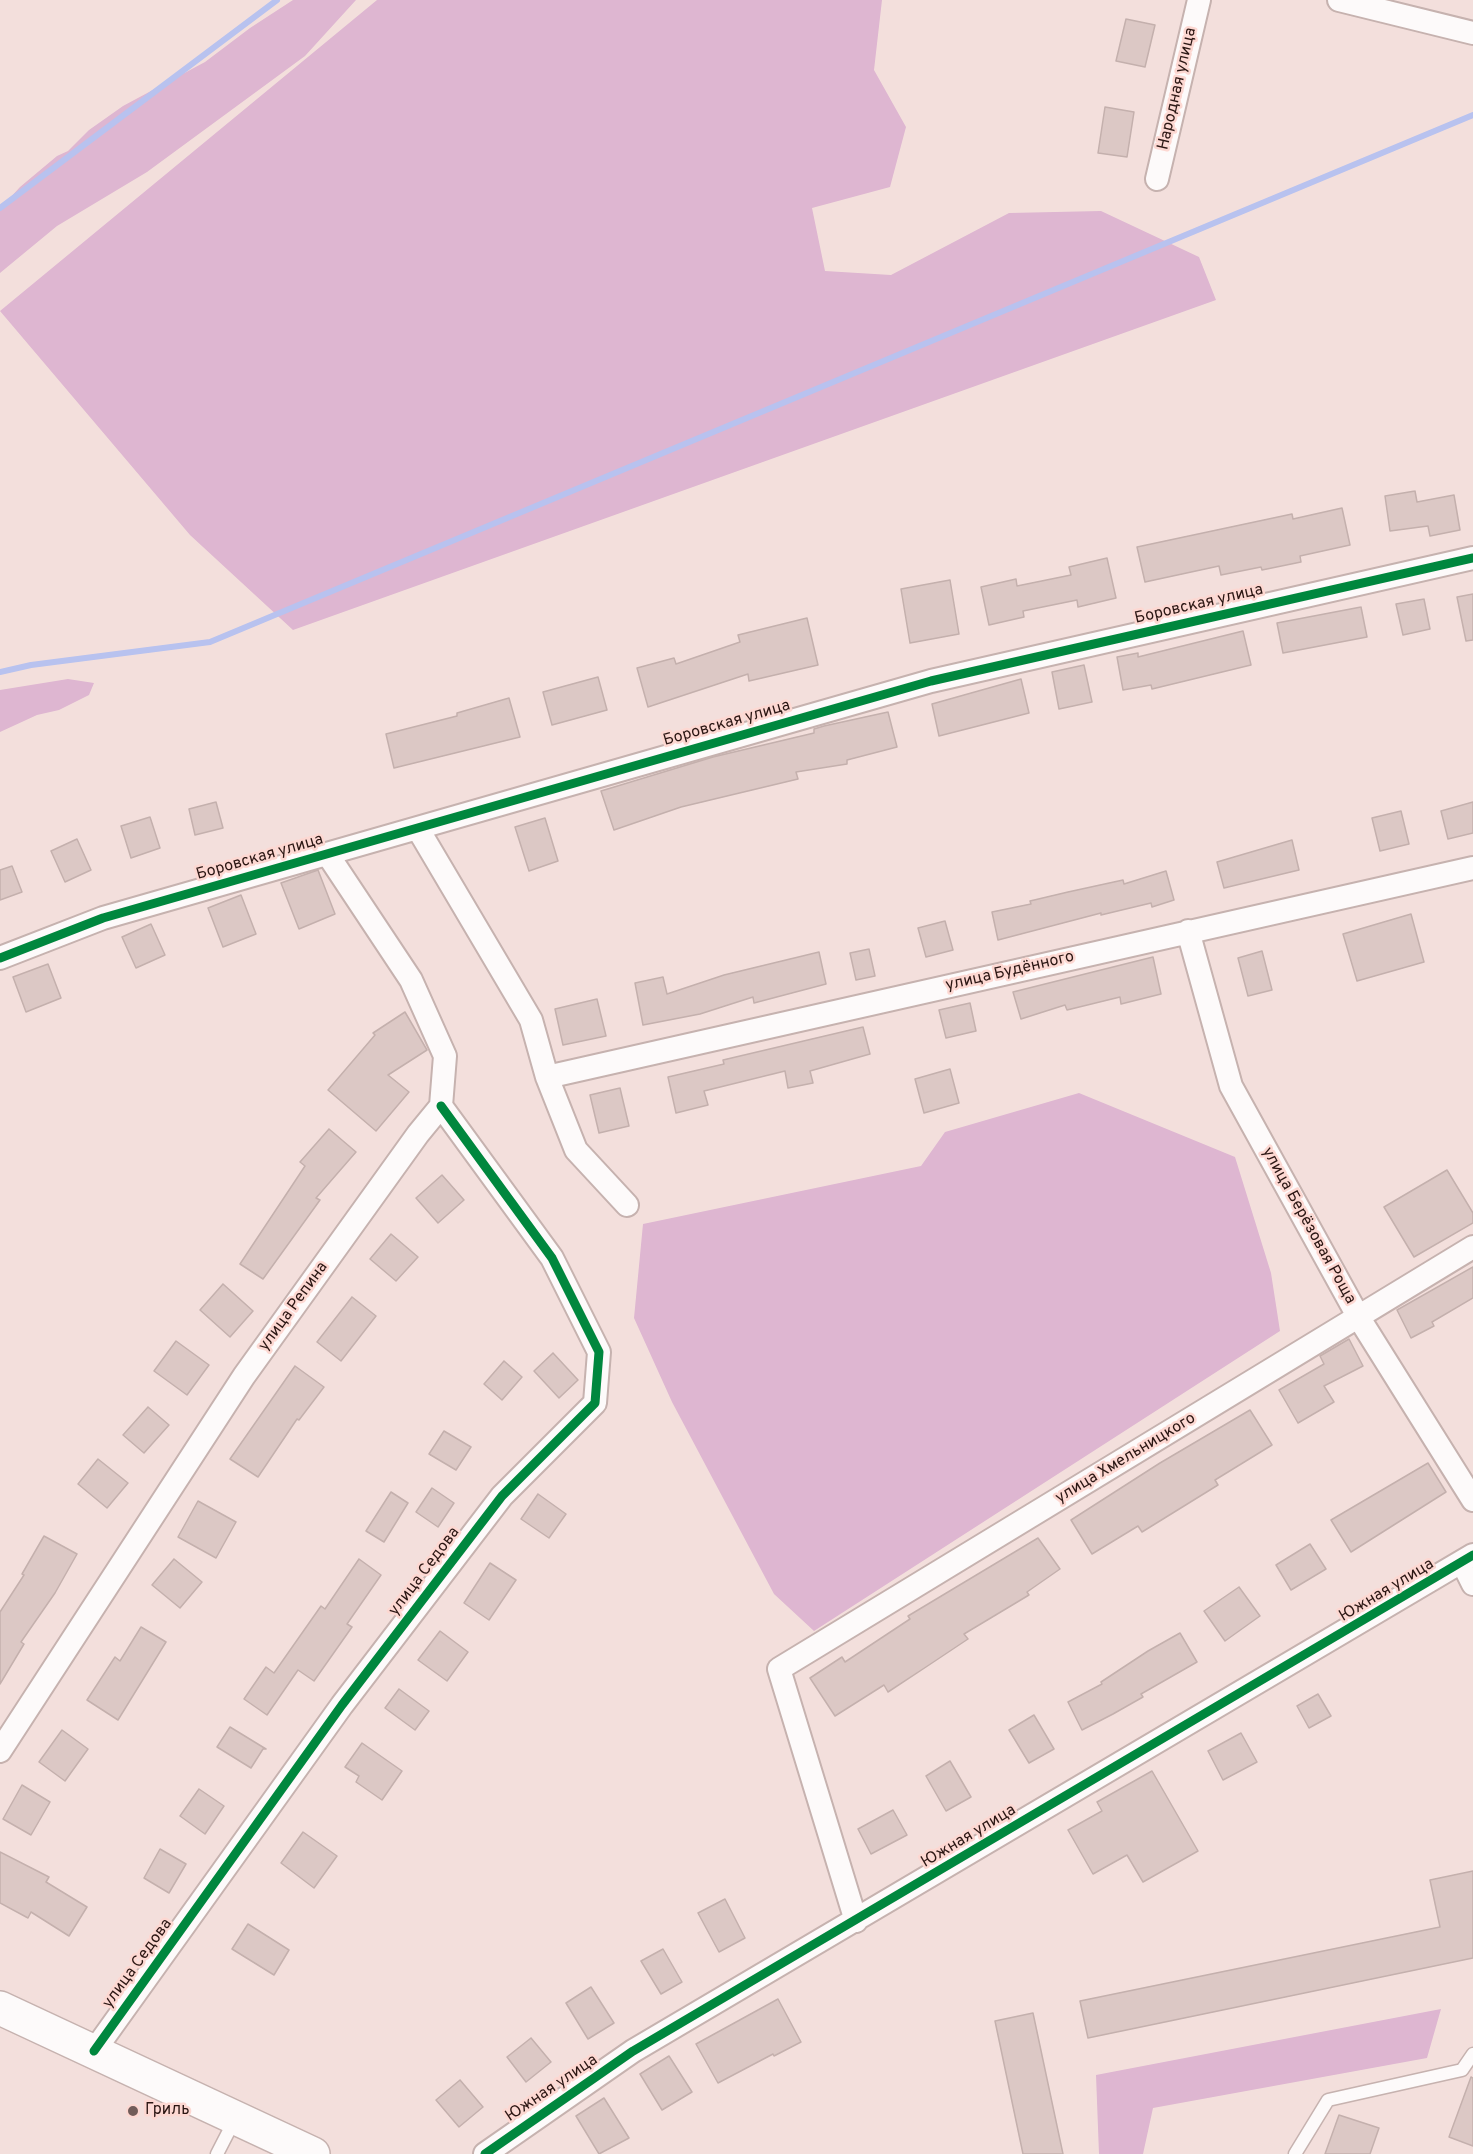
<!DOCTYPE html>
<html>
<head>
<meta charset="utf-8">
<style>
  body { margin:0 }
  canvas { display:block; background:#f3dfdc }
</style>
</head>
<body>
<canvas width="1473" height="2154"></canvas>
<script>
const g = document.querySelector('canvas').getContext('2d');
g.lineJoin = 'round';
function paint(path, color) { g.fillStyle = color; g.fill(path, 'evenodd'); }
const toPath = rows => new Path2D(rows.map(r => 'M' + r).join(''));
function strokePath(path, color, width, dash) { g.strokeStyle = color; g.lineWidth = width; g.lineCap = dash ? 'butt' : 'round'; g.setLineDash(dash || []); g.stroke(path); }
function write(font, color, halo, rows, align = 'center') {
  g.font = font + ' Overpass,sans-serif'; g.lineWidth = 5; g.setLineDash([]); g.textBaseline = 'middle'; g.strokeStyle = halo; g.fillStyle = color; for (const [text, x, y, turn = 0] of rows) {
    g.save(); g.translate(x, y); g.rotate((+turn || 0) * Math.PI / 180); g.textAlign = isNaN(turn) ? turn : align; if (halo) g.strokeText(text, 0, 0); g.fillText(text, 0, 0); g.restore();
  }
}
const forest = toPath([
  [293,0,356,0,305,56,147,172,57,226,0,273,0,209,20,187,57,156,68,151,89,130,123,106,205,62,250,28],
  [377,0,882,0,874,70,906,127,890,187,812,208,825,271,891,275,1009,213,1101,211,1199,257,1216,300,293,630,190,535,0,311],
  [68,679,94,683,89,695,59,710,37,715,0,732,0,690],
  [1079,1093,1235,1157,1271,1273,1280,1331,814,1631,774,1594,672,1402,634,1318,643,1224,921,1166,945,1132],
  [1441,2009,1427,2058,1153,2108,1143,2154,1099,2154,1096,2075]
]);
const stream = toPath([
  [0,208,277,0],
  [0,672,31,665,210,642,1473,115]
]);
const building = toPath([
  [1126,19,1155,25,1145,67,1116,61,1126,19],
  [1105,107,1134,112,1127,157,1098,153,1105,107],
  [1415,491,1417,502,1454,495,1460,530,1430,536,1428,526,1390,531,1385,496,1415,491],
  [1342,508,1350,545,1300,556,1301,562,1262,570,1261,567,1221,575,1219,566,1145,582,1137,547,1292,514,1293,519,1342,508],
  [1107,558,1116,598,1078,607,1077,600,1023,611,1024,617,989,625,981,587,1016,579,1017,586,1071,575,1069,567,1107,558],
  [950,580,959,634,910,643,901,589,950,580],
  [1473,594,1473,640,1466,641,1457,597,1473,594],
  [1424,599,1430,629,1403,635,1396,604,1424,599],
  [1361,607,1367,637,1283,653,1277,623,1361,607],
  [807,618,818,665,749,681,748,674,648,707,637,668,674,658,676,664,740,642,738,635,807,618],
  [1243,631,1251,665,1152,689,1151,685,1123,690,1117,657,1138,653,1138,657,1243,631],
  [1084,665,1092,702,1059,709,1052,672,1084,665],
  [598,677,607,710,552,725,543,692,598,677],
  [1021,679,1029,713,939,736,932,704,1021,679],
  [509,698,520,737,394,768,386,734,457,716,457,713,509,698],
  [888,712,897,747,847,760,847,764,796,772,798,779,681,807,614,830,601,791,713,757,814,733,814,729,824,726,888,712],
  [216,802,223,828,195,835,189,809,216,802],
  [1473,802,1473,833,1448,839,1441,811,1473,802],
  [1401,811,1409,844,1380,851,1372,818,1401,811],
  [150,817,160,848,131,858,121,826,150,817],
  [545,818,558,861,529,871,515,827,545,818],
  [77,839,91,870,65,882,51,851,77,839],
  [1292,840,1299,870,1224,888,1217,862,1292,840],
  [12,866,22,892,0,900,0,870,12,866],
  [318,870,335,914,299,929,281,883,318,870],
  [1166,871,1174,900,1152,907,1151,903,1101,915,1101,913,998,940,992,912,1031,904,1030,901,1068,892,1123,880,1124,884,1166,871],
  [241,895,256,934,223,947,208,908,241,895],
  [1411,914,1424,962,1357,981,1343,934,1411,914],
  [945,921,953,950,926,957,918,928,945,921],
  [151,924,165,955,136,968,122,937,151,924],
  [869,949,875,976,856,980,850,953,869,949],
  [1262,951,1272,990,1248,996,1238,958,1262,951],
  [819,952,826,984,754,1003,753,997,700,1014,643,1025,635,983,663,977,667,994,724,975,819,952],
  [1153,957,1161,994,1121,1004,1120,997,1067,1010,1065,1005,1021,1019,1013,992,1153,957],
  [48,964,61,998,26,1012,13,977,48,964],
  [597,999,606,1036,563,1045,555,1009,597,999],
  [970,1003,976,1031,946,1038,939,1010,970,1003],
  [405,1012,427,1050,388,1075,409,1092,376,1131,328,1090,375,1035,373,1033,405,1012],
  [863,1027,870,1054,810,1071,813,1083,788,1088,785,1071,704,1091,708,1105,676,1113,668,1077,724,1064,723,1060,863,1027],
  [950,1069,959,1103,924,1113,915,1079,950,1069],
  [620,1088,629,1126,599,1133,590,1095,620,1088],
  [329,1129,356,1152,316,1198,320,1200,263,1279,240,1264,305,1166,300,1162,329,1129],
  [1447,1170,1473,1213,1473,1223,1414,1257,1384,1207,1447,1170],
  [442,1175,464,1200,438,1223,416,1198,442,1175],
  [391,1234,418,1257,396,1281,370,1259,391,1234],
  [1473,1267,1473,1298,1432,1322,1434,1326,1411,1338,1397,1310,1473,1267],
  [223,1284,253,1311,230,1337,200,1310,223,1284],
  [352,1297,376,1316,341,1361,317,1342,352,1297],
  [1349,1339,1363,1366,1324,1386,1334,1402,1298,1423,1279,1390,1324,1364,1320,1356,1349,1339],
  [176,1341,209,1365,187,1395,154,1371,176,1341],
  [553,1353,578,1380,559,1398,534,1371,553,1353],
  [504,1361,522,1377,502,1400,484,1384,504,1361],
  [295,1366,324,1387,299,1420,297,1419,258,1477,230,1459,295,1366],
  [148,1407,169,1425,144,1453,123,1435,148,1407],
  [1250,1410,1272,1445,1215,1480,1218,1485,1142,1532,1138,1526,1092,1554,1071,1520,1160,1463,1250,1410],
  [444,1431,471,1447,456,1470,429,1454,444,1431],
  [98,1459,128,1483,107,1508,78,1484,98,1459],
  [1428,1463,1446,1492,1351,1552,1331,1520,1428,1463],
  [432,1488,454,1503,438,1527,416,1512,432,1488],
  [391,1492,408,1503,384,1542,366,1531,391,1492],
  [538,1494,566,1514,549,1538,521,1519,538,1494],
  [198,1501,236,1522,216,1558,178,1537,198,1501],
  [44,1536,77,1554,55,1593,21,1642,24,1644,0,1684,0,1612,24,1575,22,1574,44,1536],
  [1038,1538,1060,1569,1027,1592,1029,1595,964,1634,968,1639,926,1667,888,1692,884,1685,835,1716,810,1678,842,1657,845,1662,910,1619,908,1616,1038,1538],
  [1310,1544,1326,1569,1291,1590,1276,1565,1310,1544],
  [174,1559,202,1582,180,1608,152,1585,174,1559],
  [359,1559,381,1575,347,1624,352,1627,314,1681,298,1670,267,1715,244,1699,266,1667,274,1673,321,1606,325,1609,359,1559],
  [490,1563,516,1580,489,1620,464,1603,490,1563],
  [1239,1587,1260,1616,1225,1641,1204,1611,1239,1587],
  [141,1627,166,1642,118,1720,87,1700,115,1657,120,1661,141,1627],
  [440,1631,468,1652,447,1681,418,1660,440,1631],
  [1180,1633,1197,1662,1141,1694,1143,1697,1113,1714,1082,1730,1068,1702,1102,1684,1101,1682,1148,1651,1180,1633],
  [399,1689,429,1711,415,1730,385,1708,399,1689],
  [1318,1694,1331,1716,1309,1728,1297,1706,1318,1694],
  [1034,1715,1054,1749,1029,1763,1009,1730,1034,1715],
  [230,1727,266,1749,263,1749,251,1768,217,1747,230,1727],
  [62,1730,88,1749,65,1781,39,1762,62,1730],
  [1241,1733,1257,1762,1223,1780,1208,1751,1241,1733],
  [362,1743,402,1771,382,1800,356,1782,359,1776,345,1767,362,1743],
  [950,1761,971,1797,946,1811,926,1776,950,1761],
  [1152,1771,1198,1851,1143,1882,1127,1855,1093,1874,1068,1830,1102,1811,1097,1802,1152,1771],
  [22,1785,50,1802,31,1835,3,1819,22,1785],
  [199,1789,224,1806,205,1834,180,1816,199,1789],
  [893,1810,907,1835,871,1854,858,1829,893,1810],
  [303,1832,337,1856,314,1888,281,1863,303,1832],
  [160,1849,186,1864,169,1893,144,1878,160,1849],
  [0,1852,49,1877,46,1882,87,1907,69,1936,31,1912,28,1918,0,1903,0,1852],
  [1473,1871,1473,1958,1088,2038,1080,2001,1440,1927,1430,1880,1473,1871],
  [725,1899,745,1938,719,1952,698,1913,725,1899],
  [248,1924,289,1950,274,1975,232,1949,248,1924],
  [663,1949,682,1982,661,1994,641,1961,663,1949],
  [591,1987,614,2023,588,2039,566,2003,591,1987],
  [778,1999,801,2042,774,2056,773,2054,718,2083,696,2044,778,1999],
  [1033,2013,1063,2154,1023,2154,995,2021,1033,2013],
  [531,2038,551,2062,526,2082,507,2057,531,2038],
  [669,2056,692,2092,662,2110,640,2074,669,2056],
  [1471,2077,1473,2078,1473,2146,1449,2137,1471,2077],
  [460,2080,483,2107,459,2127,436,2100,460,2080],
  [604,2098,629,2138,599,2154,576,2116,604,2098],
  [1339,2115,1379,2128,1370,2154,1325,2154,1339,2115]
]);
const service = toPath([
  [217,2154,235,2119],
  [1295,2154,1328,2100,1462,2070,1473,2054]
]);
const minor = toPath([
  [1339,0,1473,33],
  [1157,179,1199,0],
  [418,829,531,1020,547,1077,576,1150,627,1205],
  [1188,931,1231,1086,1359,1318,1473,1500],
  [0,958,103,918,931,681,1473,558],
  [547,1077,1473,868],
  [1463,1564,1473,1584],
  [0,1751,244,1376,418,1134,441,1106,445,1056,411,980,328,855],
  [856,1921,779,1669,1473,1247],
  [94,2051,342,1705,502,1496,595,1403,599,1352,552,1258,441,1106],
  [485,2154,633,2051,1473,1555]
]);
const primary = toPath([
  [0,2008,313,2154]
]);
const cycleway = toPath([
  [0,958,103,918,931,681,1473,558],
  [94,2051,342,1705,502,1496,595,1403,599,1352,552,1258,441,1106],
  [485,2154,633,2051,1473,1555]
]);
const markers = [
  [133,2111,6,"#715c59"]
];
const streetNames = [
  ["Народная улица",1178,89,-77],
  ["Боровская улица",1199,605,-13],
  ["Боровская улица",727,724,-16],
  ["Боровская улица",260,858,-16],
  ["улица Будённого",1010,972,-13],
  ["улица Берёзовая Роща",1308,1226,61],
  ["улица Репина",294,1307,-54],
  ["улица Хмельницкого",1126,1459,-31],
  ["улица Седова",425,1572,-53],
  ["Южная улица",1387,1591,-31],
  ["Южная улица",969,1837,-31],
  ["улица Седова",138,1964,-54],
  ["Южная улица",552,2089,-34]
];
const poiNames = [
  ["Гриль",145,2111]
];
paint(forest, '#deb6d1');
strokePath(stream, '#b8c2ef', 6);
paint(building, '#dcc8c5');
strokePath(building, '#c4b0ad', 1.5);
strokePath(service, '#c6b2af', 15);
strokePath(minor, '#c6b2af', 26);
strokePath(primary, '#c6b2af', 36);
strokePath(service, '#fdfafa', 12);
strokePath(minor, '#fdfafa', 22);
strokePath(primary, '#fdfafa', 33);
strokePath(cycleway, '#00873e', 9);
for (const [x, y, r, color] of markers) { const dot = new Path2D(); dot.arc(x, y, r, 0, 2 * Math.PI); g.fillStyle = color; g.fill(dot); strokePath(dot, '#fdd8d2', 2); }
write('16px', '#2b1613', '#fdd8d2', streetNames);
write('16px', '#2b1613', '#fdd8d2', poiNames, 'left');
</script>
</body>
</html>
